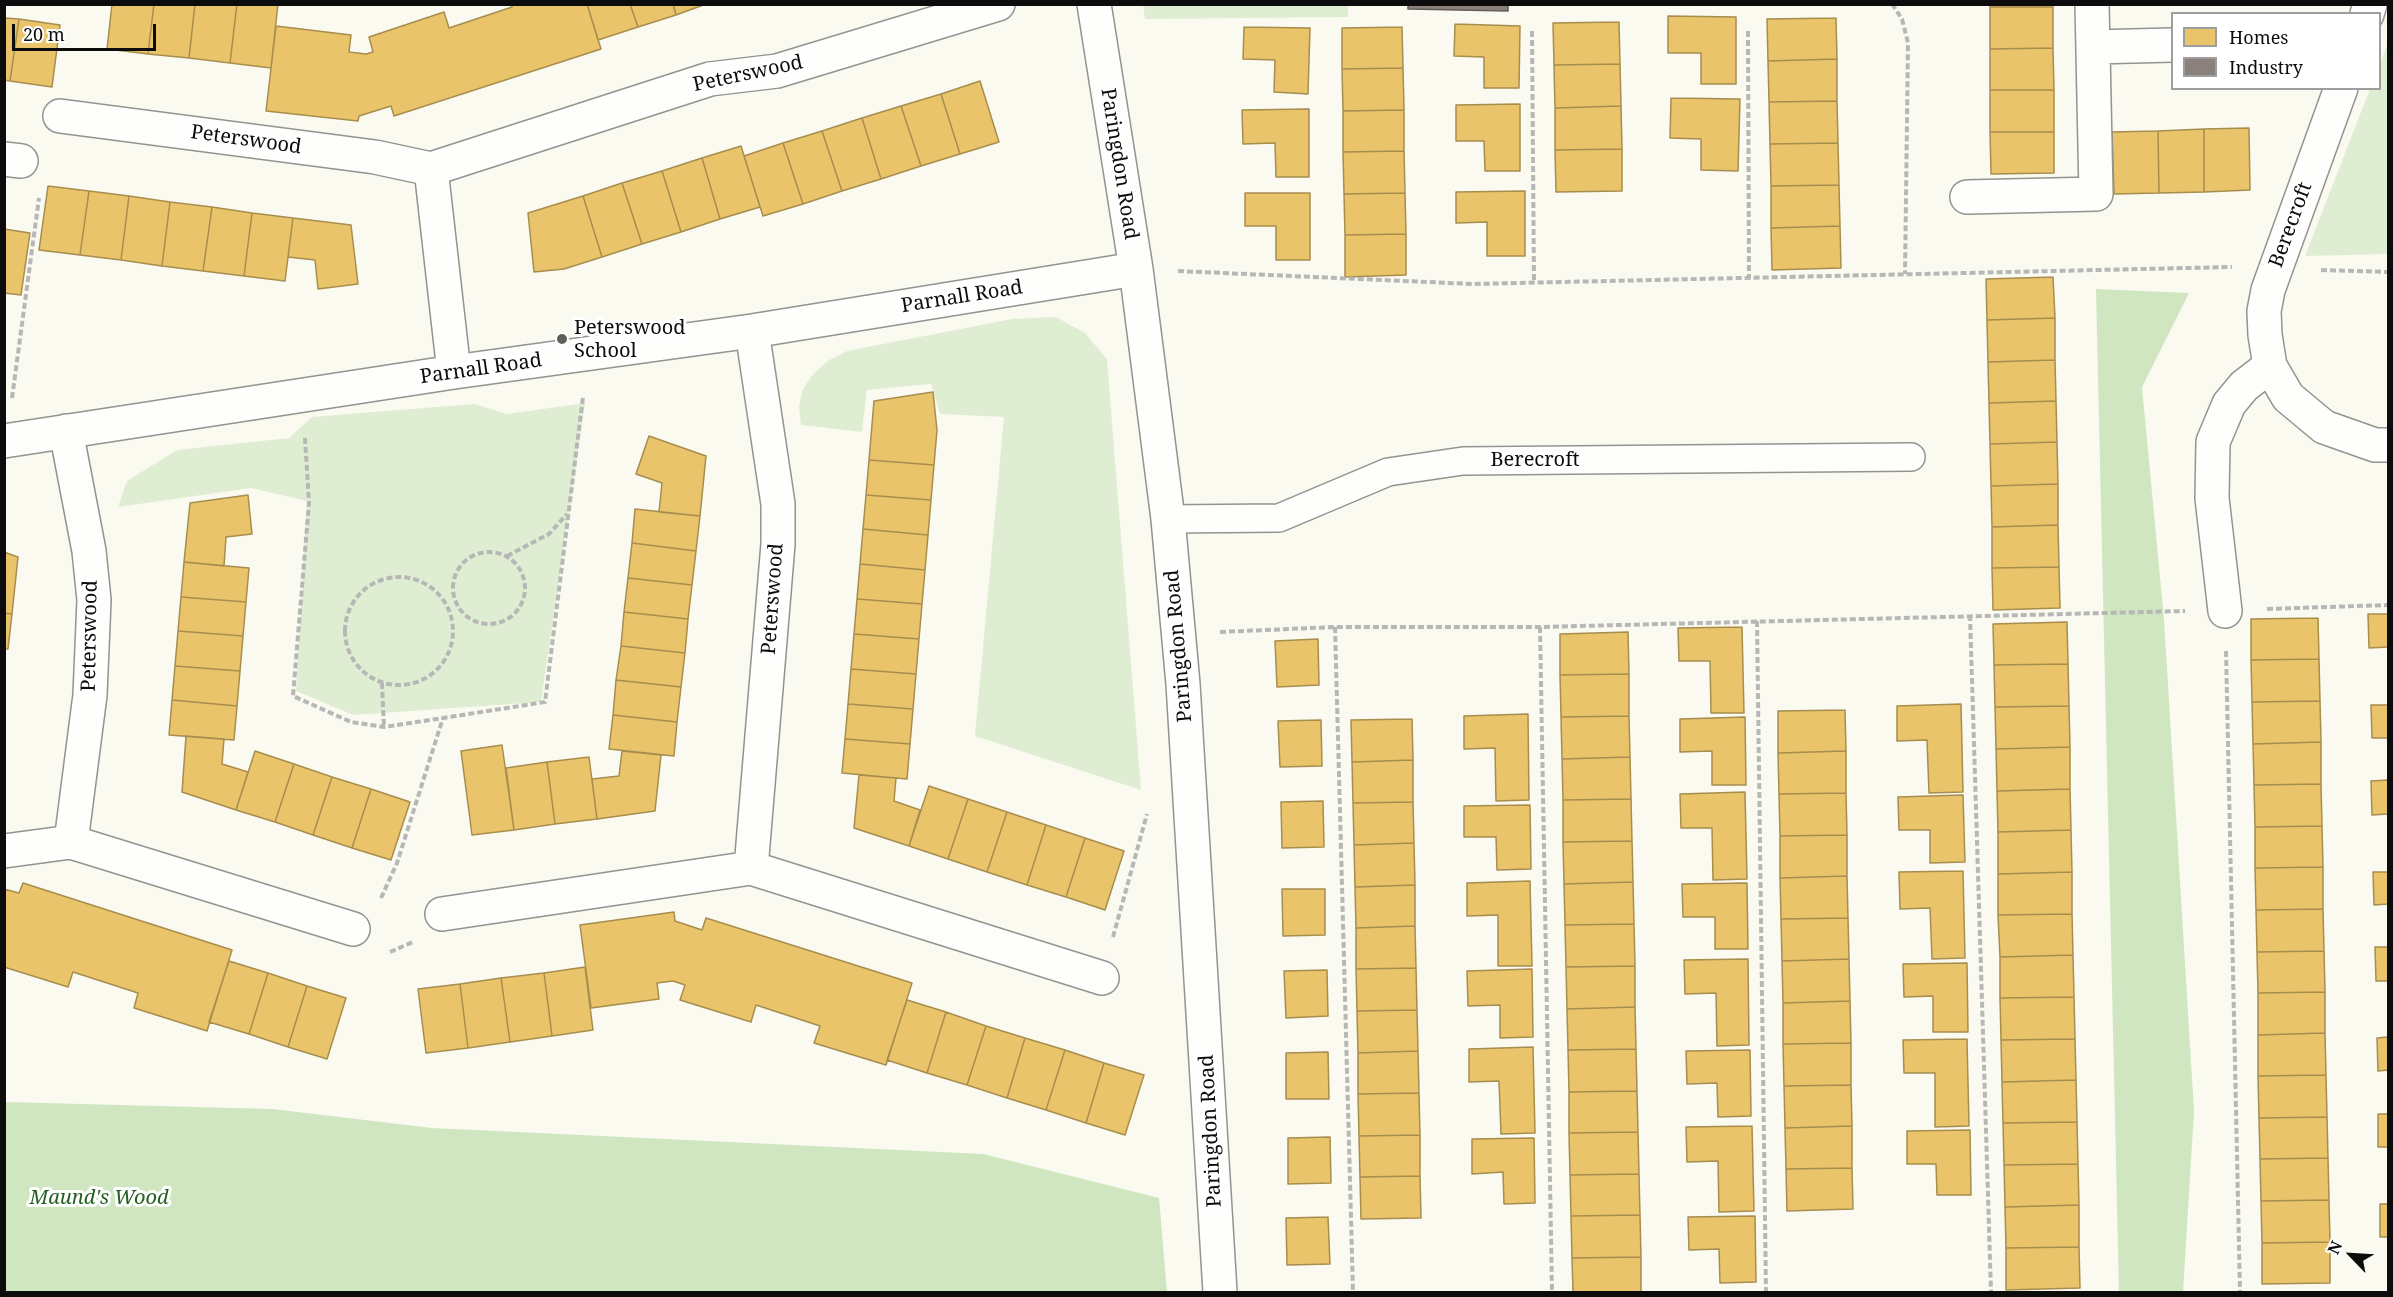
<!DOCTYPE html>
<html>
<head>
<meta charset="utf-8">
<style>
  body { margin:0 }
  #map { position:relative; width:2393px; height:1297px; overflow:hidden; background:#fafaf1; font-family:"Noto Serif",serif }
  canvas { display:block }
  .frame { position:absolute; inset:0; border:6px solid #0c0c0c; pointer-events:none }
  .legend { position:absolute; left:2171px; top:12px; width:210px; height:78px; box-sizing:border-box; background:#fff; border:2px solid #9e9e9e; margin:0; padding:8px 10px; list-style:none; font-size:18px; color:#0c0c0c }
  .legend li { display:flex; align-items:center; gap:12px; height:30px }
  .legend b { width:30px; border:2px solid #9e9e9e }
  .north { position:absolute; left:2321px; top:1225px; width:60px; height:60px; -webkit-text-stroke:4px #fff; paint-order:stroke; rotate:295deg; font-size:16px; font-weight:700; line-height:24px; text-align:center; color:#0c0c0c }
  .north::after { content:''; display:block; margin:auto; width:21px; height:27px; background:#0c0c0c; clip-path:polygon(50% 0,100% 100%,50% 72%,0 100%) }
  .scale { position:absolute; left:12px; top:24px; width:144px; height:27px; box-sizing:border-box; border:3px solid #0c0c0c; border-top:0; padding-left:8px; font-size:18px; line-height:21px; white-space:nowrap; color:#0c0c0c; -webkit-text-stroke:4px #fff; paint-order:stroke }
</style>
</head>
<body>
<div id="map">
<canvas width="2393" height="1297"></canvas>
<div class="frame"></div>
<ul class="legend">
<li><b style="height:16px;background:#e9c46a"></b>Homes</li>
<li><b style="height:16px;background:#8a817c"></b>Industry</li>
</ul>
<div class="north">N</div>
<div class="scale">20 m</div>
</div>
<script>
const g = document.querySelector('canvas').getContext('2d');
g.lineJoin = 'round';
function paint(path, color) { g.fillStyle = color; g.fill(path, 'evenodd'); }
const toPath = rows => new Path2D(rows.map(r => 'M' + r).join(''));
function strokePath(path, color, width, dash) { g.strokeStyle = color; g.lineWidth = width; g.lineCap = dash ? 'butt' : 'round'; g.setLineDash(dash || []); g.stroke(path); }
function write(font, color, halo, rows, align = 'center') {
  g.font = font + ' "Noto Serif",serif'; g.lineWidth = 6; g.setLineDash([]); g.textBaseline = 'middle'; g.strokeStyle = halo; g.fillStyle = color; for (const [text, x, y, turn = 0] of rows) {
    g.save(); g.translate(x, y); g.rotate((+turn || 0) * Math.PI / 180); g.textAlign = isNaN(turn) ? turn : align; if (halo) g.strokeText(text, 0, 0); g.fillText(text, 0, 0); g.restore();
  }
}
const green = toPath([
  [1143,5,1348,5,1348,17,1145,19],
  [2388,42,2388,254,2305,256,2370,89,2380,88,2380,64],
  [1056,317,1085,333,1107,359,1141,790,975,736,1004,417,940,414,931,384,867,390,862,432,801,425,799,406,803,389,814,373,829,360,847,351,1012,319],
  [585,403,541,702,353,715,296,691,307,501,251,488,118,507,127,481,177,450,289,438,312,417,474,404,507,414]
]);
const forest = toPath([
  [2096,289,2189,293,2142,387,2164,620,2194,1111,2183,1292,2119,1292],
  [5,1102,272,1109,432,1128,983,1154,1159,1198,1167,1292,5,1292]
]);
const homes = toPath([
  [112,4,154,4,148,54,107,49,112,4],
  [154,4,195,4,189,58,148,54,154,4],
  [195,4,237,4,230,63,189,58,195,4],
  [237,4,278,4,271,68,230,63,237,4],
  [511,4,587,4,601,49,394,116,391,106,359,116,358,121,266,111,276,26,351,35,349,52,366,54,373,52,369,37,444,12,449,28,512,7,511,4],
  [587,4,630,4,638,27,598,40,587,4],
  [630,4,673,4,676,15,638,27,630,4],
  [673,4,706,4,676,15,673,4],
  [1990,4,2053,4,2053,7,1990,7,1990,4],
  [1990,7,2053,7,2053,48,1990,49,1990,7],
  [1668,16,1736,17,1736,84,1701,84,1701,53,1668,53,1668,16],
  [4,18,19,19,10,81,4,80,4,18],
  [1836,18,1837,59,1768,61,1767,19,1836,18],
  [19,19,60,25,52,87,10,81,19,19],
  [1619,22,1620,64,1554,65,1553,23,1619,22],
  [1455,24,1520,26,1519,88,1484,88,1484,57,1454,56,1455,24],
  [1244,27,1310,28,1308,94,1274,92,1275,60,1243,59,1244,27],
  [1402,27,1403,68,1342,69,1342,28,1402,27],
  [2053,48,2054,90,1990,90,1990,49,2053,48],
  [1837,59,1837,101,1769,102,1768,61,1837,59],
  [1620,64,1621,106,1555,108,1554,65,1620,64],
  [1403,68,1404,110,1343,111,1342,69,1403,68],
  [980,81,999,142,960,154,941,94,980,81],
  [1990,90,2054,90,2054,132,1990,132,1990,90],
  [941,94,960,154,921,166,901,106,941,94],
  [1671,98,1740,99,1738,171,1701,170,1701,139,1670,138,1671,98],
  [1837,101,1838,143,1770,144,1769,102,1837,101],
  [1520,104,1520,171,1485,171,1484,141,1456,141,1456,105,1520,104],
  [901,106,921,166,881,179,862,118,901,106],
  [1621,106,1622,149,1555,150,1555,108,1621,106],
  [1309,109,1309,177,1276,177,1275,143,1243,144,1242,110,1309,109],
  [1404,110,1404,151,1343,152,1343,111,1404,110],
  [862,118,881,179,842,191,822,131,862,118],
  [2249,128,2250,190,2204,192,2204,129,2249,128],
  [2204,129,2204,192,2159,193,2158,131,2204,129],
  [822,131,842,191,803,204,783,143,822,131],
  [2158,131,2159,193,2114,194,2112,132,2158,131],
  [1990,132,2054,132,2054,173,1991,174,1990,132],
  [783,143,803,204,763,216,744,156,783,143],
  [1838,143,1839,185,1771,186,1770,144,1838,143],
  [741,146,760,207,720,219,702,158,741,146],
  [1622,149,1622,191,1556,192,1555,150,1622,149],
  [1404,151,1405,193,1344,194,1343,152,1404,151],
  [702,158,720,219,681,232,662,171,702,158],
  [662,171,681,232,642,244,622,183,662,171],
  [622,183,642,244,602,257,583,196,622,183],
  [1839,185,1840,226,1771,228,1771,186,1839,185],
  [48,186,89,191,80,255,39,250,48,186],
  [89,191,129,196,121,260,80,255,89,191],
  [1525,191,1525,256,1487,256,1487,222,1456,223,1456,192,1525,191],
  [1245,193,1310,193,1310,260,1276,260,1276,226,1245,226,1245,193],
  [1405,193,1406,234,1345,235,1344,194,1405,193],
  [129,196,170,202,162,266,121,260,129,196],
  [583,196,602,257,564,269,534,272,528,213,583,196],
  [170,202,212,207,203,271,162,266,170,202],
  [212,207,252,213,244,276,203,271,212,207],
  [252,213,293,218,285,281,244,276,252,213],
  [293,218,351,225,358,284,318,289,315,260,288,257,293,218],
  [1840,226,1841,268,1772,270,1771,228,1840,226],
  [4,229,30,233,21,295,4,293,4,229],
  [1406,234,1406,275,1345,277,1345,235,1406,234],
  [2053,277,2055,318,1987,320,1986,279,2053,277],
  [2055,318,2055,360,1988,362,1987,320,2055,318],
  [2055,360,2056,401,1989,403,1988,362,2055,360],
  [933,392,937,430,934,465,869,460,874,401,933,392],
  [2056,401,2057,442,1990,444,1989,403,2056,401],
  [649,436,706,456,700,516,659,512,662,483,636,474,649,436],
  [2057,442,2058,484,1991,486,1990,444,2057,442],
  [869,460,934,465,931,500,866,495,869,460],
  [2058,484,2058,525,1992,527,1991,486,2058,484],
  [248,495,252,534,226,537,224,566,184,562,190,503,248,495],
  [866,495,931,500,928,535,863,529,866,495],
  [635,509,700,516,696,551,632,543,635,509],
  [2058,525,2059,567,1992,568,1992,527,2058,525],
  [863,529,928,535,925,570,860,564,863,529],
  [632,543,696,551,692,585,628,578,632,543],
  [4,552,18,557,12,614,4,613,4,552],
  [184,562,249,568,246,602,181,597,184,562],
  [860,564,925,570,922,604,857,599,860,564],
  [2059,567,2060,608,1993,610,1992,568,2059,567],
  [628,578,692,585,688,619,624,612,628,578],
  [181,597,246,602,243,636,178,631,181,597],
  [857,599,922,604,919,639,854,634,857,599],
  [624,612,688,619,685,653,621,646,624,612],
  [4,613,12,614,8,649,4,649,4,613],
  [2368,614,2388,614,2388,647,2369,648,2368,614],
  [2318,618,2319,659,2251,660,2251,619,2318,618],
  [2067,622,2068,664,1994,665,1993,624,2067,622],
  [1742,627,1744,713,1711,713,1710,661,1679,661,1678,628,1742,627],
  [178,631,243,636,240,671,175,666,178,631],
  [1628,632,1629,674,1560,675,1560,634,1628,632],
  [854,634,919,639,916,674,851,669,854,634],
  [1318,639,1319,685,1277,687,1275,641,1318,639],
  [621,646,685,653,681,687,616,680,621,646],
  [2319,659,2320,701,2252,702,2251,660,2319,659],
  [2068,664,2069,706,1995,707,1994,665,2068,664],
  [175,666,240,671,237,706,172,700,175,666],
  [851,669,916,674,913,709,848,704,851,669],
  [1629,674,1629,716,1561,717,1560,675,1629,674],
  [616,680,681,687,677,722,613,715,616,680],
  [172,700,237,706,234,740,169,735,172,700],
  [2320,701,2321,742,2253,744,2252,702,2320,701],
  [848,704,913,709,910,744,845,739,848,704],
  [1961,704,1963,792,1929,793,1927,740,1897,741,1897,706,1961,704],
  [2371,705,2388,705,2388,738,2372,738,2371,705],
  [2069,706,2070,747,1996,749,1995,707,2069,706],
  [1845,710,1846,751,1778,753,1778,711,1845,710],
  [1528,714,1529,800,1496,801,1495,748,1464,749,1464,716,1528,714],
  [613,715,677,722,674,756,609,749,613,715],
  [1629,716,1630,757,1562,759,1561,717,1629,716],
  [1745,717,1746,785,1712,785,1712,751,1680,752,1680,719,1745,717],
  [1412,719,1413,760,1352,762,1351,720,1412,719],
  [1321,720,1322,766,1280,767,1278,721,1321,720],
  [186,736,224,739,222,764,248,772,236,810,182,792,186,736],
  [845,739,910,744,907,779,842,773,845,739],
  [2321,742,2321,784,2254,785,2253,744,2321,742],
  [502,745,514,830,472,835,461,751,502,745],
  [2070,747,2070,789,1997,791,1996,749,2070,747],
  [255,751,294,764,275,822,236,810,255,751],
  [622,751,661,755,655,811,597,819,592,779,619,776,622,751],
  [1846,751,1846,793,1779,794,1778,753,1846,751],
  [589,757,597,819,555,824,547,762,589,757],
  [1630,757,1631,799,1563,800,1562,759,1630,757],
  [1413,760,1413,802,1353,803,1352,762,1413,760],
  [547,762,555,824,514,830,506,768,547,762],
  [294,764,332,777,313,835,275,822,294,764],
  [859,775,896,778,894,801,920,810,909,846,854,828,859,775],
  [332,777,371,789,352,848,313,835,332,777],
  [2388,780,2388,814,2372,815,2371,781,2388,780],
  [2321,784,2322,826,2255,827,2254,785,2321,784],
  [929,786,968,799,948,859,909,846,929,786],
  [371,789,410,802,391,860,352,848,371,789],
  [2070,789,2071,830,1998,832,1997,791,2070,789],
  [1745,792,1747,879,1713,880,1712,828,1681,828,1680,794,1745,792],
  [1846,793,1847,835,1780,836,1779,794,1846,793],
  [1963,795,1965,862,1930,863,1930,830,1899,830,1898,797,1963,795],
  [968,799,1007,812,987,872,948,859,968,799],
  [1631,799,1632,841,1563,842,1563,800,1631,799],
  [1323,801,1324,847,1282,848,1281,802,1323,801],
  [1413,802,1414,843,1354,845,1353,803,1413,802],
  [1530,805,1531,869,1497,870,1496,837,1464,837,1464,806,1530,805],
  [1007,812,1046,825,1027,885,987,872,1007,812],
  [1046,825,1085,838,1066,897,1027,885,1046,825],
  [2322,826,2323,867,2255,868,2255,827,2322,826],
  [2071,830,2072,872,1998,874,1998,832,2071,830],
  [1847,835,1847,876,1780,878,1780,836,1847,835],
  [1085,838,1124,851,1105,910,1066,897,1085,838],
  [1632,841,1633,882,1564,884,1563,842,1632,841],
  [1414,843,1415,885,1355,887,1354,845,1414,843],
  [2323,867,2323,909,2256,910,2255,868,2323,867],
  [1963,871,1965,958,1932,959,1930,908,1900,909,1899,872,1963,871],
  [2072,872,2072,914,1998,915,1998,874,2072,872],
  [2373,872,2388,872,2388,904,2374,905,2373,872],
  [1847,876,1848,918,1781,919,1780,878,1847,876],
  [1530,881,1532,966,1498,966,1498,915,1467,916,1467,883,1530,881],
  [1633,882,1634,924,1565,925,1564,884,1633,882],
  [23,883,232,950,207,1031,134,1008,138,993,73,972,68,987,4,967,4,889,19,893,23,883],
  [1747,883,1748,949,1715,949,1715,917,1683,917,1682,884,1747,883],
  [1415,885,1415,926,1356,928,1355,887,1415,885],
  [1282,889,1325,889,1325,935,1283,936,1282,889],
  [2323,909,2324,951,2257,952,2256,910,2323,909],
  [674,912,675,921,702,930,706,918,912,983,886,1065,814,1043,820,1026,756,1005,751,1022,680,1000,685,985,673,981,657,983,659,999,591,1008,580,925,674,912],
  [2072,914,2073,955,2000,957,1998,915,2072,914],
  [1848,918,1849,959,1782,961,1781,919,1848,918],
  [1634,924,1635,966,1566,967,1565,925,1634,924],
  [1415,926,1416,968,1356,969,1356,928,1415,926],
  [2375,947,2388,947,2388,981,2376,981,2375,947],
  [2324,951,2325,992,2258,993,2257,952,2324,951],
  [2073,955,2074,997,2000,998,2000,957,2073,955],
  [1748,959,1749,1045,1717,1046,1716,993,1685,994,1684,960,1748,959],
  [1849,959,1850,1001,1783,1003,1782,961,1849,959],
  [229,961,268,973,249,1034,209,1022,229,961],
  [1967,963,1968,1032,1933,1032,1933,996,1904,997,1903,964,1967,963],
  [1635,966,1635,1007,1567,1009,1566,967,1635,966],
  [585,967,593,1030,552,1036,544,973,585,967],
  [1416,968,1417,1010,1357,1011,1356,969,1416,968],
  [1532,969,1533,1037,1500,1038,1500,1005,1468,1006,1467,971,1532,969],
  [1327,970,1328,1016,1286,1018,1284,971,1327,970],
  [268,973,307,986,288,1047,249,1034,268,973],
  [544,973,552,1036,510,1042,501,978,544,973],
  [501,978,510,1042,468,1048,460,984,501,978],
  [460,984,468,1048,426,1053,418,989,460,984],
  [307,986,346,998,327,1059,288,1047,307,986],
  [2325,992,2325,1033,2258,1035,2258,993,2325,992],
  [2074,997,2075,1039,2001,1040,2000,998,2074,997],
  [907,1000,946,1012,927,1073,887,1060,907,1000],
  [1850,1001,1851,1043,1783,1044,1783,1003,1850,1001],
  [1635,1007,1636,1049,1568,1050,1567,1009,1635,1007],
  [1417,1010,1418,1051,1358,1053,1357,1011,1417,1010],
  [946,1012,986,1026,967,1085,927,1073,946,1012],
  [986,1026,1025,1038,1007,1098,967,1085,986,1026],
  [2325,1033,2326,1075,2258,1076,2258,1035,2325,1033],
  [2388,1037,2388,1070,2378,1071,2377,1038,2388,1037],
  [1025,1038,1065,1050,1046,1110,1007,1098,1025,1038],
  [1967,1039,1969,1126,1935,1127,1935,1073,1904,1073,1903,1040,1967,1039],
  [2075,1039,2076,1080,2002,1082,2001,1040,2075,1039],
  [1851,1043,1851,1085,1784,1086,1783,1044,1851,1043],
  [1533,1047,1535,1133,1501,1134,1499,1081,1469,1082,1469,1049,1533,1047],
  [1636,1049,1637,1091,1569,1092,1568,1050,1636,1049],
  [1065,1050,1104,1063,1086,1123,1046,1110,1065,1050],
  [1750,1050,1751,1116,1718,1117,1717,1083,1687,1084,1686,1051,1750,1050],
  [1418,1051,1419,1093,1358,1094,1358,1053,1418,1051],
  [1328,1052,1329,1099,1286,1099,1286,1053,1328,1052],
  [1104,1063,1144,1075,1125,1135,1086,1123,1104,1063],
  [2326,1075,2327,1117,2259,1118,2258,1076,2326,1075],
  [2076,1080,2077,1122,2003,1123,2002,1082,2076,1080],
  [1851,1085,1852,1126,1785,1128,1784,1086,1851,1085],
  [1637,1091,1638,1132,1569,1133,1569,1092,1637,1091],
  [1419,1093,1420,1135,1359,1136,1358,1094,1419,1093],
  [2378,1114,2388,1114,2388,1147,2378,1147,2378,1114],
  [2327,1117,2328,1158,2260,1159,2259,1118,2327,1117],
  [2077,1122,2078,1164,2004,1165,2003,1123,2077,1122],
  [1752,1126,1754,1211,1719,1212,1718,1161,1687,1162,1686,1127,1752,1126],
  [1852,1126,1852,1168,1786,1169,1785,1128,1852,1126],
  [1970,1130,1971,1195,1937,1195,1936,1164,1907,1164,1907,1131,1970,1130],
  [1638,1132,1639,1174,1570,1175,1569,1133,1638,1132],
  [1420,1135,1420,1176,1360,1177,1359,1136,1420,1135],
  [1330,1137,1331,1183,1288,1184,1288,1138,1330,1137],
  [1534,1138,1535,1203,1504,1204,1503,1172,1472,1174,1472,1139,1534,1138],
  [2328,1158,2329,1200,2261,1201,2260,1159,2328,1158],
  [2078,1164,2079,1205,2005,1207,2004,1165,2078,1164],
  [1852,1168,1853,1209,1787,1211,1786,1169,1852,1168],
  [1639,1174,1640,1215,1571,1216,1570,1175,1639,1174],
  [1420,1176,1421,1218,1361,1219,1360,1177,1420,1176],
  [2329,1200,2330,1242,2262,1243,2261,1201,2329,1200],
  [2380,1204,2388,1204,2388,1237,2380,1237,2380,1204],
  [2079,1205,2079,1247,2006,1248,2005,1207,2079,1205],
  [1640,1215,1641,1257,1572,1258,1571,1216,1640,1215],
  [1755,1216,1756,1282,1720,1283,1719,1249,1689,1250,1688,1217,1755,1216],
  [1328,1217,1330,1264,1287,1265,1286,1218,1328,1217],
  [2330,1242,2330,1283,2262,1284,2262,1243,2330,1242],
  [2079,1247,2080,1288,2006,1290,2006,1248,2079,1247],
  [1641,1257,1641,1292,1573,1292,1572,1258,1641,1257]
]);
const industry = toPath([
  [1408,4,1508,4,1508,11,1408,9,1408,4]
]);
const path = toPath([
  [1892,4,1902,19,1908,43,1905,274],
  [1532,31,1534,283],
  [1748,31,1749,278],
  [2321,270,2388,272],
  [1178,271,1473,284,2232,267],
  [12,398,39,198],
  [305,438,309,503,293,696,351,722,384,727,443,718,545,702,583,397],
  '453 588a36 36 0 1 1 72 0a36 36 0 1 1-72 0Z',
  [507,556,549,534,567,514],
  '345 631a54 54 0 1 1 108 0a54 54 0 1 1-108 0Z',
  [2267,609,2388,605],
  [1970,615,1991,1292],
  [1757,621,1766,1292],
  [1335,627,1353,1292],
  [1540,627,1552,1292],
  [1220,632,1335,627,1540,627,2185,611],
  [2226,651,2240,1292],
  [382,683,384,727],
  [381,898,397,863,443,718],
  [1113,937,1147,814],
  [390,952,413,942]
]);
const service = toPath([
  [1168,519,1279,518,1388,472,1463,461,1911,457]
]);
const minor = toPath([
  [1094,4,1136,269,1168,519,1183,684,1220,1292],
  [2367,14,2370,4],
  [2093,47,2172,45],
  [60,116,375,157,431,169,710,79,777,71,998,4],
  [4,159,21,161],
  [431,169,454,372],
  [1967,197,2096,194,2092,4],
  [2270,366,2288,397,2324,427,2375,445,2388,445],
  [4,441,454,372,752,331,1136,269],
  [2225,611,2212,498,2213,442,2229,404,2244,386,2270,366,2265,335,2264,311,2268,290,2341,88],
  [71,842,353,929],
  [4,851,71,842,90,695,94,600,89,551,66,431],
  [751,868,778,544,778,504,752,331],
  [442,914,751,868,1102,978]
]);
const markers = [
  [562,339,6,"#5f5f5c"]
];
const streetNames = [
  ["Peterswood",748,74,-12],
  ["Peterswood",246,140,8],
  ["Paringdon Road",1119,164,81],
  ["Berecroft",2291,225,-70],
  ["Parnall Road",962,297,-9],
  ["Parnall Road",481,369,-8],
  ["Berecroft",1535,460],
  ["Peterswood",773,599,-86],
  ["Peterswood",90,636,-89],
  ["Paringdon Road",1179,646,-95],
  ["Paringdon Road",1211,1131,-93]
];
const poiNames = [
  ["Peterswood",574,328],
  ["School",574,351]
];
const parkNames = [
  ["Maund's Wood",99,1198]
];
paint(green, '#dfeed2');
paint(forest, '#cfe6c1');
paint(homes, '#e9c46a');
strokePath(homes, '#a78d4e', 1.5);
paint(industry, '#8a817c');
strokePath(industry, '#645e5a', 1.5);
strokePath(service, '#93938f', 30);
strokePath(minor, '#93938f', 36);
strokePath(path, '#b7b7b6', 4, [6, 3]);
strokePath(service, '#fefefd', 27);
strokePath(minor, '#fefefd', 33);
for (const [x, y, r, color] of markers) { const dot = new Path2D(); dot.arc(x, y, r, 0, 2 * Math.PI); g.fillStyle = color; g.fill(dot); strokePath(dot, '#fff', 2); }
write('20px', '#0c0c0c', '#fff', streetNames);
write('20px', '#0c0c0c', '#fff', poiNames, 'left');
write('italic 20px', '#245f21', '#fff', parkNames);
</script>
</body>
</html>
